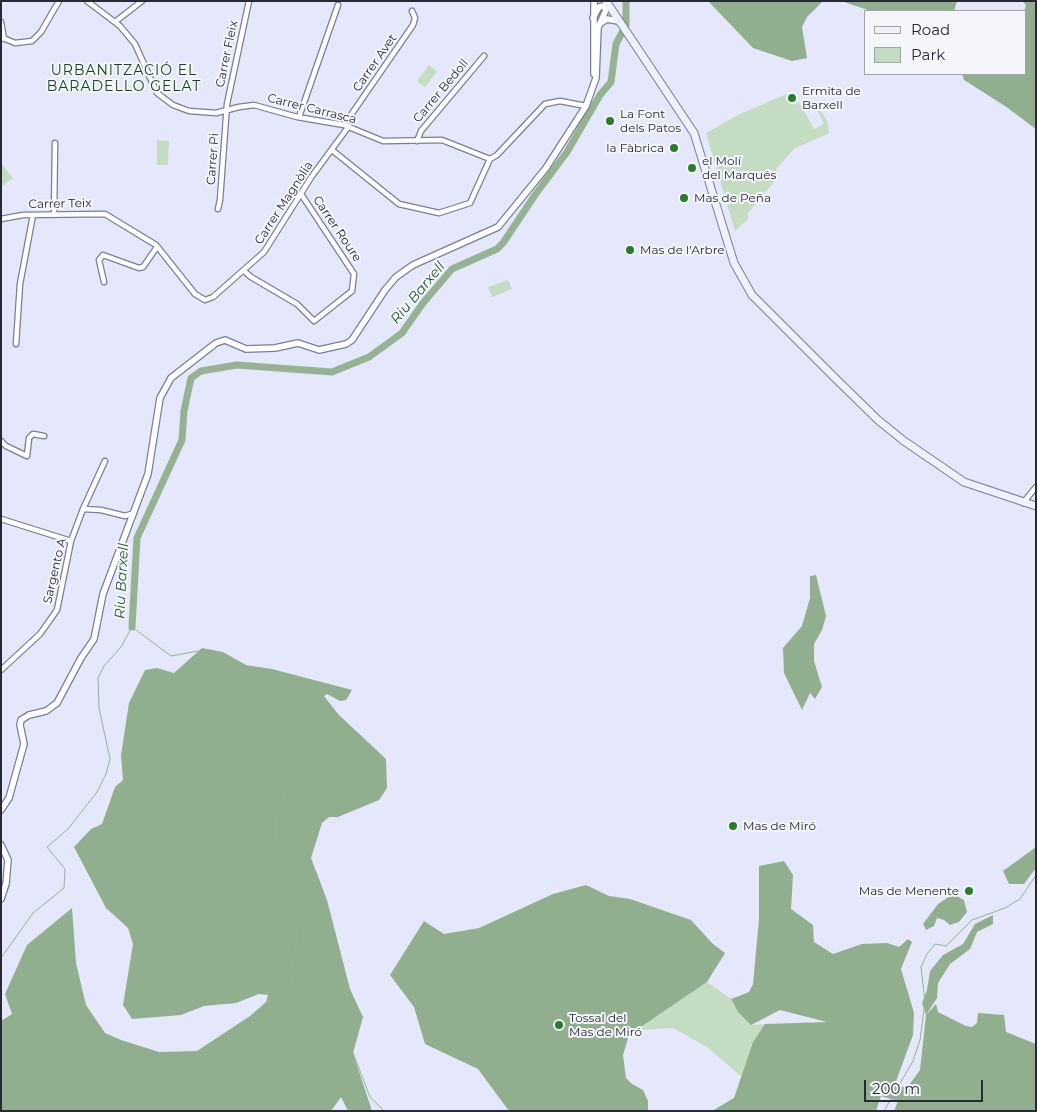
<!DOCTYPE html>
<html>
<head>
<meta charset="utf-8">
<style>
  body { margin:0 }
  #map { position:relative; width:1037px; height:1112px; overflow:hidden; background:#e4e8fa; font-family:Montserrat,sans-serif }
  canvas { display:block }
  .frame { position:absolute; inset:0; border:2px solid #272934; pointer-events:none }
  .legend { position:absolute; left:864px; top:10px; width:162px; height:65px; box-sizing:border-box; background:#f4f6fc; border:1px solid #a2a4ac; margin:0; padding:6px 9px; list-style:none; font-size:15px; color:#272934 }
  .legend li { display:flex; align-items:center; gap:10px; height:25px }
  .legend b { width:25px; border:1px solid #a2a4ac }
  .scale { position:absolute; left:864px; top:1080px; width:119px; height:22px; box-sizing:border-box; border:2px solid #272934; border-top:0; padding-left:6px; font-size:15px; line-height:18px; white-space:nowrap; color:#272934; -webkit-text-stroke:4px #f4f6fc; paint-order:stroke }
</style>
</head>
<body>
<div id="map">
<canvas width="1037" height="1112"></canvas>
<div class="frame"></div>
<ul class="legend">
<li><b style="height:6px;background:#eff1fd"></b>Road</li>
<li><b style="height:14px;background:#c4dcc2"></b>Park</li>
</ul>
<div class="scale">200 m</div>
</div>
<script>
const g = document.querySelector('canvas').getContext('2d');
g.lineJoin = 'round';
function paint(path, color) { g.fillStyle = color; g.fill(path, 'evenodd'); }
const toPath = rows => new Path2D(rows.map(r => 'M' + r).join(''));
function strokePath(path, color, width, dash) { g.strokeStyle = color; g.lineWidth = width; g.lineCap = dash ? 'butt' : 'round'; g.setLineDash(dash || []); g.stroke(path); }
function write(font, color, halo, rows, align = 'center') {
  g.font = font + ' Montserrat,sans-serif'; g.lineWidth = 4; g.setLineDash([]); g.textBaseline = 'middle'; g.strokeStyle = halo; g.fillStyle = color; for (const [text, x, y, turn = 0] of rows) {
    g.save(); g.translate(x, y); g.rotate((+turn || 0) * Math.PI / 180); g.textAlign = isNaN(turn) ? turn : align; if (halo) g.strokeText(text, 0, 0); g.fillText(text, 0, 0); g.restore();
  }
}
const green = toPath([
  [429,65,437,72,425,87,417,81],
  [787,94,794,105,799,102,814,129,824,124,816,108,818,106,827,121,829,133,794,149,776,169,778,177,748,213,748,219,735,231,706,133,740,114],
  [157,140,169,141,168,165,157,165],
  [1,163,13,178,1,187],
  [508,280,512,289,492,297,488,287],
  [707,982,731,999,738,1012,751,1025,765,1024,753,1042,742,1077,707,1047,673,1028,640,1030,629,1035]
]);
const forest = toPath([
  [708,1,823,1,807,17,802,27,807,58,792,61,753,48],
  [841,1,957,1,954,11,871,11],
  [1022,1,1036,1,1036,129,1005,106,964,80,962,74,1026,74,1026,11,1024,11,1026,5],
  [816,575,826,616,822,630,814,644,814,661,822,687,815,699,810,693,802,710,784,673,783,648,802,626,810,598,810,576],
  [202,648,223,652,246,665,272,669,352,690,346,700,340,701,327,694,324,696,338,714,386,759,387,788,379,800,338,817,329,817,322,823,311,858,327,900,350,989,363,1017,353,1053,372,1111,348,1111,341,1097,331,1111,1,1111,1,1021,12,1014,5,994,27,945,72,908,76,963,86,1005,105,1033,121,1040,159,1052,197,1051,250,1016,266,1002,268,995,259,994,236,1003,204,1006,181,1015,132,1019,123,1005,133,944,128,928,106,908,74,847,91,829,102,824,115,787,123,780,121,755,129,703,145,670,157,668,174,673],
  [1036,847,1036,868,1024,884,1009,884,1003,871],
  [784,861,793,875,791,909,813,925,814,942,833,954,862,944,887,943,899,947,908,939,912,942,901,969,914,1013,913,1035,895,1084,898,1088,909,1085,920,1070,926,1015,936,1004,938,1012,966,1026,972,1027,977,1023,978,1013,1004,1015,1006,1032,1036,1044,1036,1111,894,1111,898,1101,881,1096,876,1111,712,1111,734,1098,753,1042,765,1024,827,1022,780,1010,751,1025,738,1012,731,999,749,992,753,984,759,919,759,866],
  [586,885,609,896,630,899,691,920,713,944,725,953,707,982,629,1035,623,1055,626,1078,632,1084,643,1090,648,1101,648,1111,509,1111,478,1069,425,1044,414,1007,390,975,424,921,444,934,479,928,553,894],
  [953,894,964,900,967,912,959,922,950,925,944,920,937,918,934,926,926,930,923,924,938,904],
  [993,915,993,924,977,932,970,949,950,964,938,983,937,998,926,1015,922,1003,927,990,930,971,943,955,963,944,975,924]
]);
const stream = toPath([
  [1,958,33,913,64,888,65,869,47,847,68,829,97,792,106,774,110,759,99,708,98,678,104,666,121,647,132,627,171,656,198,651,207,655,228,675,237,691,272,735,291,764,287,786,276,818,279,870,277,893,279,903,297,929,297,941,290,974,294,987,301,998,338,1023,347,1037,370,1097,384,1111],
  [884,1111,913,1061,920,1040,925,1002,921,967,927,954,935,944,946,946,972,920,1005,908,1020,899,1036,875]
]);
const river = toPath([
  [132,627,137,538,182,440,184,411,191,378,201,371,237,365,332,372,369,357,402,333,423,303,452,269,497,249,503,243,535,195,567,152,600,95,611,82,616,44,626,25,626,1]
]);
const minor = toPath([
  [87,1,120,26,135,44,157,93,173,105,189,111,216,113,239,107,254,105,297,117,344,125,383,141,442,140,490,159,497,155,545,104,560,101,586,106],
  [1,22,4,39],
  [115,22,142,1],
  [1,37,15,43,32,41,41,32,59,1],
  [299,117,338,5],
  [344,125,413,25,415,18,412,11],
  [417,141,421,131,484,56],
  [332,150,399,204,439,213,470,203,490,159],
  [218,209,220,200,227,104,249,1],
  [54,215,55,143],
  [1,219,23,215,105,214,156,245,195,294,205,300,213,297,264,252,312,176,349,126],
  [244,271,251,277,297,304,314,321,352,291,354,274,301,194],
  [104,282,99,260,103,255,139,268,143,267,157,247],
  [16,344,20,284,33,215],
  [1,441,6,446,27,456,29,438,33,434,44,436],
  [1023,503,1036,487],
  [83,509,105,461],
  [1,519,71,541],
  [1,670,40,634,57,610,71,541,83,509,101,510,125,516,134,513]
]);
const tertiary = toPath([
  [601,23,607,19,618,21],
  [594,74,594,1],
  [1,810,9,798,24,744,20,725,21,720,29,715,46,711,57,703,81,658,94,639,103,594,148,474,160,398,171,378,216,343,225,340,246,349,275,348,298,343,319,350,346,344,352,340,385,290,396,277,413,265,498,227,546,168,586,106,596,78,598,28,608,5,599,7,593,18],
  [1,845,8,860,6,884,1,899]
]);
const secondary = toPath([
  [606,1,694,133,734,263,752,295,833,376,878,420,904,441,964,482,1036,506]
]);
const markers = [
  [792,98,5,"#297d29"],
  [610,121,5,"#297d29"],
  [674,148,5,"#297d29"],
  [692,168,5,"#297d29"],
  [684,198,5,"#297d29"],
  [630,250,5,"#297d29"],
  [733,826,5,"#297d29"],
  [969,891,5,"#297d29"],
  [559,1025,5,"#297d29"]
];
const streetNames = [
  ["Carrer Fleix",227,54,-78],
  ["Carrer Avet",375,63,-55],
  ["Carrer Bedoll",441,91,-50],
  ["Carrer Carrasca",312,109,14],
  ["Carrer Pi",213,159,-86],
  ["Carrer Magnòlia",284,203,-57],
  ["Carrer Teix",60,204,-1],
  ["Carrer Roure",337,229,56],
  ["Sargento A",55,571,-77]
];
const poiNames = [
  ["Ermita de",802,91],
  ["Barxell",802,105],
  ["La Font",620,114],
  ["dels Patos",620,128],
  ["la Fàbrica",664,148,"right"],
  ["el Molí",702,161],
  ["del Marqués",702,175],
  ["Mas de Peña",694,198],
  ["Mas de l'Arbre",640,250],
  ["Mas de Miró",743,826],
  ["Mas de Menente",959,891,"right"],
  ["Tossal del",569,1018],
  ["Mas de Miró",569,1032]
];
const neighbourhoodNames = [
  ["URBANITZACIÓ EL",124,71],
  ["BARADELLO GELAT",124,87]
];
const waterNames = [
  ["Riu Barxell",418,293,-50],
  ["Riu Barxell",122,581,-87]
];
paint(green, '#c4dcc2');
paint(forest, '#91af8f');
strokePath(stream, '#95b393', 1);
strokePath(river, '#95b393', 7);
strokePath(minor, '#797e99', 7);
strokePath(tertiary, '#797e99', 8);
strokePath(secondary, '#797e99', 9);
strokePath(minor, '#fff', 4.5);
strokePath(tertiary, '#fff', 5.5);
strokePath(secondary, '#eff1fd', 7);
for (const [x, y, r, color] of markers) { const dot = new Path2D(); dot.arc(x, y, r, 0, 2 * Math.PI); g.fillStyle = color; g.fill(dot); strokePath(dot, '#f4f6fc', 2); }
write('12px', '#272934', '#f4f6fc', streetNames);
write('12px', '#272934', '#f4f6fc', poiNames, 'left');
g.letterSpacing = '1px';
write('14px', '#134914', '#f4f6fc', neighbourhoodNames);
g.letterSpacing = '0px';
write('italic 14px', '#2b562a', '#f4f6fc', waterNames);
</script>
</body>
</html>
